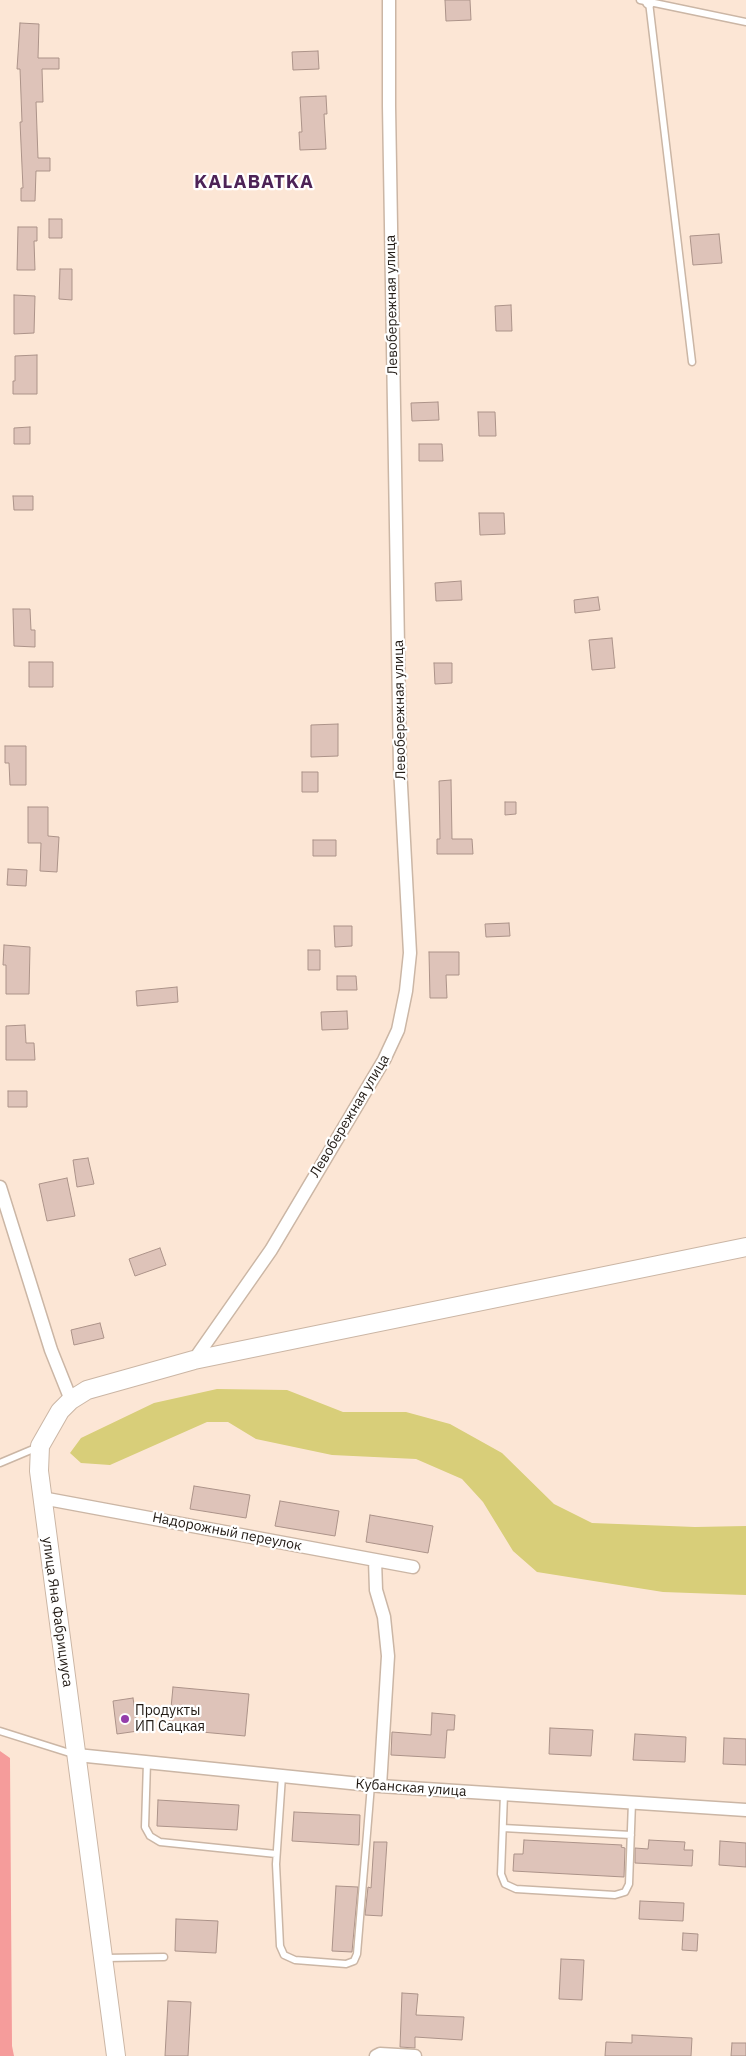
<!DOCTYPE html>
<html>
<head>
<meta charset="utf-8">
<style>
  body { margin:0 }
  canvas { display:block; background:#fce6d5 }
</style>
</head>
<body>
<canvas width="746" height="2056"></canvas>
<script>
const g = document.querySelector('canvas').getContext('2d');
g.lineJoin = 'round';
function paint(path, color) { g.fillStyle = color; g.fill(path, 'evenodd'); }
const toPath = rows => new Path2D(rows.map(r => 'M' + r).join(''));
function strokePath(path, color, width, dash) { g.strokeStyle = color; g.lineWidth = width; g.lineCap = dash ? 'butt' : 'round'; g.setLineDash(dash || []); g.stroke(path); }
function write(font, color, halo, rows, align = 'center') {
  g.font = font + ' "IBM Plex Sans",sans-serif'; g.lineWidth = 4.5; g.setLineDash([]); g.textBaseline = 'middle'; g.strokeStyle = halo; g.fillStyle = color; for (const [text, x, y, turn = 0] of rows) {
    g.save(); g.translate(x, y); g.rotate((+turn || 0) * Math.PI / 180); g.textAlign = isNaN(turn) ? turn : align; if (halo) g.strokeText(text, 0, 0); g.fillText(text, 0, 0); g.restore();
  }
}
const green = toPath([
  [0,1751,10,1758,12,2046,14,2056,0,2056]
]);
const water = toPath([
  [217,1389,287,1390,343,1412,406,1412,450,1424,502,1453,554,1504,592,1523,695,1527,746,1526,746,1595,663,1592,537,1572,513,1551,483,1502,462,1479,416,1459,332,1455,256,1439,228,1422,207,1422,110,1465,81,1463,70,1453,81,1438,154,1403]
]);
const building = toPath([
  [445,0,470,0,471,20,446,21,445,0],
  [20,23,39,24,38,58,59,58,59,69,42,69,43,102,36,102,38,158,50,158,50,171,36,171,35,201,21,201,21,188,23,188,20,122,22,122,20,69,17,69,20,23],
  [318,51,319,69,293,70,292,52,318,51],
  [326,96,327,114,324,114,326,149,300,150,299,132,302,132,300,97,326,96],
  [49,219,62,219,62,238,49,238,49,219],
  [18,227,37,227,37,241,34,241,35,270,17,270,18,227],
  [719,234,722,263,693,265,690,236,719,234],
  [60,269,72,269,72,300,59,299,60,269],
  [14,295,35,296,34,333,14,334,14,295],
  [511,305,512,331,496,331,495,306,511,305],
  [37,355,37,394,13,394,13,381,15,381,15,356,37,355],
  [438,402,439,420,412,421,411,403,438,402],
  [478,412,495,412,496,436,479,436,478,412],
  [30,427,30,444,14,444,14,428,30,427],
  [419,444,442,444,443,461,419,461,419,444],
  [13,496,33,496,33,510,14,510,13,496],
  [479,513,504,513,505,534,480,535,479,513],
  [461,581,462,600,436,601,435,583,461,581],
  [598,597,600,610,575,613,574,600,598,597],
  [13,609,30,609,31,630,35,630,35,647,14,646,13,609],
  [612,638,615,668,592,670,589,640,612,638],
  [29,662,53,662,53,687,29,687,29,662],
  [434,663,452,663,452,683,435,684,434,663],
  [338,724,338,756,311,757,311,725,338,724],
  [5,746,26,746,26,785,10,785,9,763,5,763,5,746],
  [302,772,318,772,318,792,302,792,302,772],
  [451,780,452,839,472,839,473,854,437,854,437,839,440,839,439,781,451,780],
  [505,802,516,802,516,814,505,815,505,802],
  [28,807,48,807,48,836,59,837,57,872,40,871,41,843,28,843,28,807],
  [313,840,336,840,336,856,313,856,313,840],
  [8,869,27,870,26,886,7,885,8,869],
  [509,923,510,936,486,937,485,924,509,923],
  [334,926,352,926,352,946,335,947,334,926],
  [4,945,30,947,29,994,6,994,6,965,3,965,4,945],
  [308,950,320,950,320,970,308,970,308,950],
  [429,952,459,952,459,975,446,975,447,998,430,998,429,952],
  [337,976,356,976,357,990,337,990,337,976],
  [177,987,178,1002,137,1006,136,991,177,987],
  [347,1011,348,1029,322,1030,321,1012,347,1011],
  [25,1025,26,1043,34,1043,35,1060,6,1060,6,1026,25,1025],
  [8,1091,27,1091,27,1107,8,1107,8,1091],
  [88,1158,94,1184,77,1187,73,1160,88,1158],
  [67,1178,75,1216,47,1221,39,1184,67,1178],
  [160,1248,166,1265,135,1276,129,1259,160,1248],
  [100,1323,104,1338,74,1345,71,1330,100,1323],
  [194,1486,250,1495,246,1518,190,1509,194,1486],
  [280,1501,339,1511,335,1536,275,1526,280,1501],
  [370,1515,433,1526,428,1553,366,1542,370,1515],
  [173,1687,249,1694,245,1736,169,1729,173,1687],
  [133,1698,138,1731,117,1734,113,1701,133,1698],
  [432,1713,455,1715,454,1730,447,1730,445,1758,391,1755,392,1732,431,1735,432,1713],
  [550,1728,593,1730,591,1756,549,1754,550,1728],
  [635,1734,686,1737,685,1762,633,1760,635,1734],
  [724,1738,746,1739,746,1765,723,1764,724,1738],
  [158,1800,239,1805,237,1830,157,1826,158,1800],
  [294,1812,360,1815,359,1845,292,1841,294,1812],
  [524,1840,622,1845,621,1847,625,1848,624,1877,513,1871,514,1854,523,1854,524,1840],
  [649,1840,685,1842,684,1850,693,1850,692,1866,635,1863,635,1848,648,1849,649,1840],
  [720,1841,746,1843,746,1867,719,1865,720,1841],
  [374,1842,387,1842,382,1916,365,1915,368,1887,371,1888,374,1842],
  [336,1886,358,1887,352,1952,332,1951,336,1886],
  [640,1901,684,1903,683,1921,639,1919,640,1901],
  [176,1919,218,1921,216,1953,175,1951,176,1919],
  [683,1933,698,1934,697,1951,682,1950,683,1933],
  [561,1959,584,1960,582,2000,559,1999,561,1959],
  [402,1993,418,1994,416,2015,464,2017,462,2040,415,2037,415,2048,400,2047,402,1993],
  [168,2001,191,2002,188,2056,165,2056,168,2001],
  [632,2035,692,2038,691,2056,605,2056,606,2042,632,2043,632,2035],
  [732,2043,746,2043,746,2056,731,2056,732,2043]
]);
const lane = toPath([
  [640,0,746,22],
  [649,2,692,362],
  [0,1463,38,1447],
  [0,1731,76,1755],
  [147,1762,145,1827,150,1836,160,1842,276,1854],
  [282,1776,276,1864,280,1946,284,1955,295,1960,346,1964,354,1961,357,1954,371,1785],
  [504,1794,501,1874,505,1884,516,1889,615,1895,625,1892,629,1884,632,1802],
  [503,1828,631,1835],
  [105,1958,164,1957]
]);
const street = toPath([
  [649,0,649,2],
  [0,1187,51,1350,71,1400],
  [194,1360,271,1250,384,1060,398,1030,406,991,410,953,400,767,389,106,389,0],
  [42,1498,413,1567],
  [375,1560,376,1590,384,1617,388,1656,380,1786],
  [77,1755,380,1786,746,1810],
  [376,2056,380,2054,415,2056]
]);
const secondary = toPath([
  [116,2056,39,1471,40,1446,60,1411,71,1400,87,1390,194,1360,746,1247]
]);
const markers = [
  [125,1719,5,"#943daa"]
];
const streetNames = [
  ["Левобережная улица",392,305,-91],
  ["Левобережная улица",400,710,-91],
  ["Левобережная улица",350,1116,-59],
  ["Надорожный переулок",227,1532,11],
  ["улица Яна Фабрициуса",57,1612,82],
  ["Кубанская улица",411,1788,4]
];
const poiNames = [
  ["Продукты",135,1711],
  ["ИП Сацкая",135,1727]
];
const districtNames = [
  ["KALABATKA",254,183]
];
paint(green, '#f59c9b');
paint(water, '#d8ce79');
paint(building, '#dec3b9');
strokePath(building, '#ac9389', 1);
strokePath(lane, '#cbb6a5', 9);
strokePath(street, '#cbb6a5', 15);
strokePath(secondary, '#cbb6a5', 20);
strokePath(lane, '#fff', 6);
strokePath(street, '#fff', 12);
strokePath(secondary, '#fff', 18);
for (const [x, y, r, color] of markers) { const dot = new Path2D(); dot.arc(x, y, r, 0, 2 * Math.PI); g.fillStyle = color; g.fill(dot); strokePath(dot, '#fff', 2); }
write('14px', '#211a14', '#fff', streetNames);
write('14px', '#211a14', '#fff', poiNames, 'left');
g.letterSpacing = '1px';
write('bold 19px', '#4d2357', '#fff', districtNames);
g.letterSpacing = '0px';
</script>
</body>
</html>
